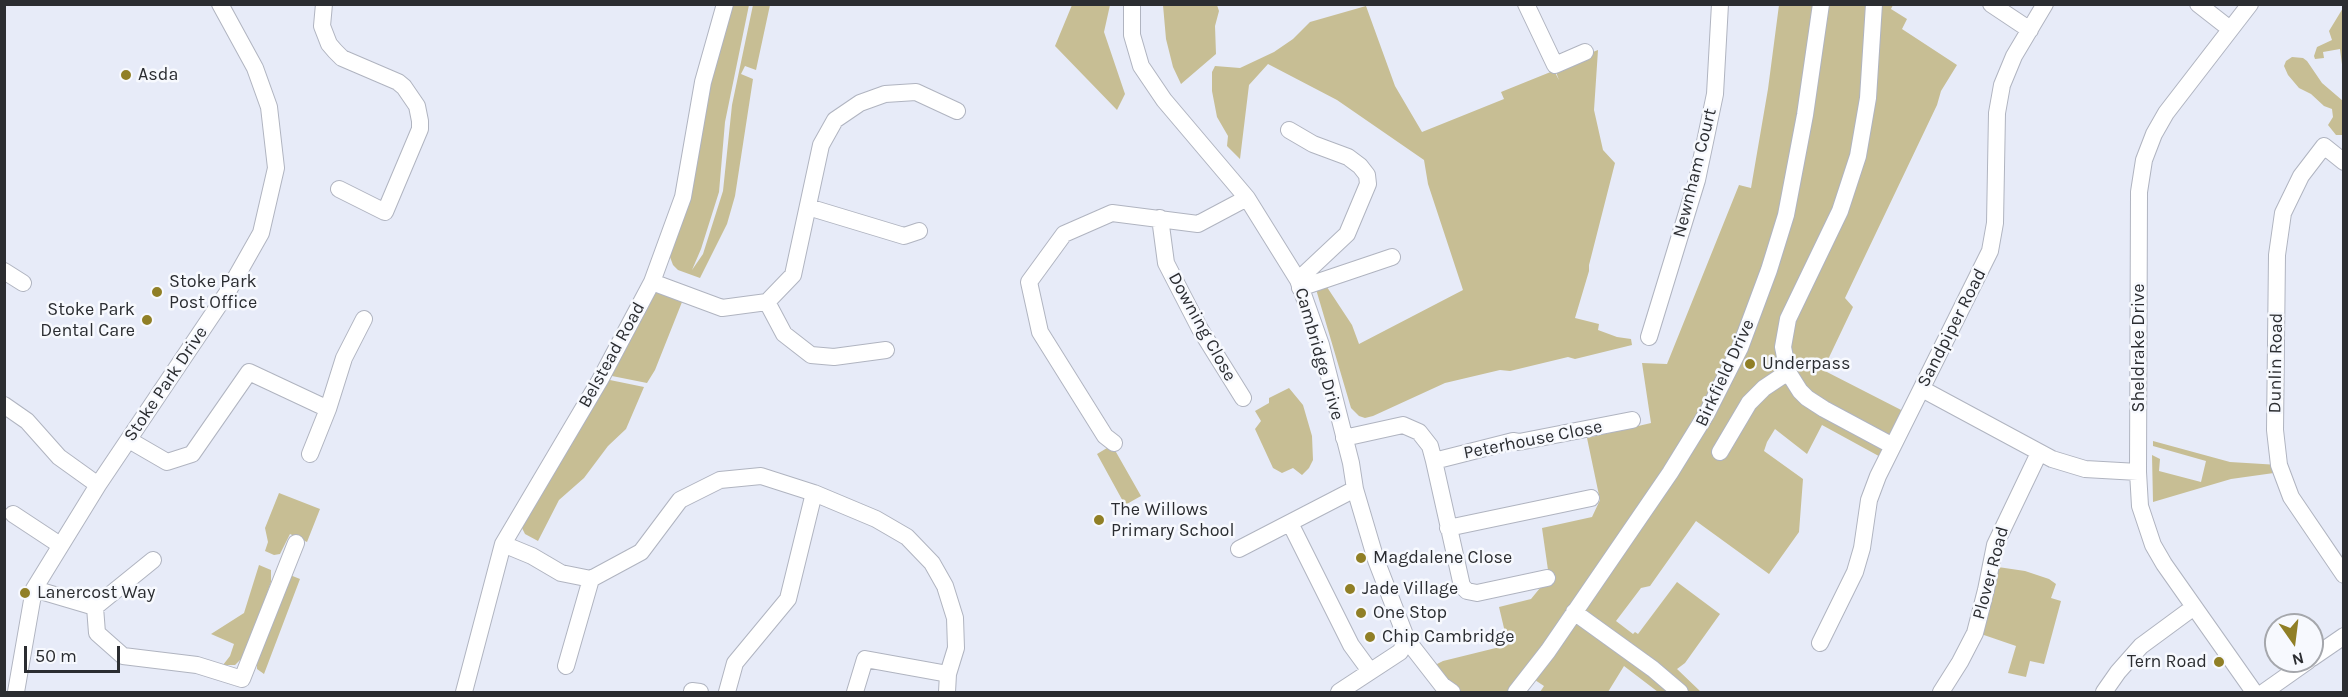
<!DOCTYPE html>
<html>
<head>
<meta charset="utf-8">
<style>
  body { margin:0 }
  #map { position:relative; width:2348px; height:697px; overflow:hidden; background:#e7ebf8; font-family:Karla,sans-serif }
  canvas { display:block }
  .frame { position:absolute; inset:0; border:6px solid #2b2d31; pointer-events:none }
  .north { position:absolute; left:2264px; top:613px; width:60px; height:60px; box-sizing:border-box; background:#f7f9fe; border:2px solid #a5a7ac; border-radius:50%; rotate:166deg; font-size:16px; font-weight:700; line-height:24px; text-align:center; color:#2b2d31 }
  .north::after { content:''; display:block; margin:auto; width:21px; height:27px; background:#907f26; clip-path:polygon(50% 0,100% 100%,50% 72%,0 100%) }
  .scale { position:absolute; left:24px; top:646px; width:96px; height:27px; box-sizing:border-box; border:3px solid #2b2d31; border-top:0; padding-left:8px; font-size:18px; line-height:21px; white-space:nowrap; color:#2b2d31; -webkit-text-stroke:4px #f7f9fe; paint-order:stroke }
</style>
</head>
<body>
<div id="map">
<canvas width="2348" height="697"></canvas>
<div class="frame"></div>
<div class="north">N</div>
<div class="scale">50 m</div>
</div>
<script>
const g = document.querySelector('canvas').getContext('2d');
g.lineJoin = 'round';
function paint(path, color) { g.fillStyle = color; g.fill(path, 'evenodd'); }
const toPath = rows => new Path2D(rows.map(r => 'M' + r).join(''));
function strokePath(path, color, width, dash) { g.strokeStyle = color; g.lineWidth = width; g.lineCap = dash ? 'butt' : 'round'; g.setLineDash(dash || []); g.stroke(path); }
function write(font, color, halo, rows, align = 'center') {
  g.font = font + ' Karla,sans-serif'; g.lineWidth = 5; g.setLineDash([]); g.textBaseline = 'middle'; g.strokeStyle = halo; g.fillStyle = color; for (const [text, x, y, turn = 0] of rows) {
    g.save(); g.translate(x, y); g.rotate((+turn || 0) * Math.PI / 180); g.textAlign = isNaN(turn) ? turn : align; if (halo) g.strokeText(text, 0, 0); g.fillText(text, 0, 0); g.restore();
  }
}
const green = toPath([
  [722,5,749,5,725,122,719,192,701,249,692,270,703,254,723,191,732,105,753,5,770,5,756,70,745,66,741,74,753,79,735,196,727,224,700,278,678,270,673,265,670,257],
  [1072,5,1110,5,1104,32,1125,94,1117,110,1055,46],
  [1163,5,1217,5,1219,11,1215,26,1216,54,1181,84,1173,67,1166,39],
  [1779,5,1893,5,1891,9,1907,19,1902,29,1957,65,1941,91,1937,105,1845,298,1853,307,1823,370,1909,414,1886,460,1822,425,1807,454,1775,429,1767,442,1764,451,1803,479,1799,532,1769,574,1696,521,1650,586,1641,588,1616,621,1633,634,1635,632,1638,634,1677,582,1720,614,1685,663,1677,669,1701,692,1658,692,1624,666,1608,692,1540,692,1544,686,1529,676,1516,692,1442,692,1429,668,1443,661,1508,645,1499,607,1531,599,1549,577,1542,528,1592,517,1600,500,1587,438,1651,423,1642,363,1667,364,1739,185,1751,188,1768,89],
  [1366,6,1395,86,1422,132,1504,99,1501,92,1553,71,1552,67,1559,80,1554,67,1598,50,1594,110,1603,150,1615,163,1589,265,1589,271,1575,318,1599,324,1598,330,1617,337,1631,339,1632,345,1575,359,1568,357,1510,371,1500,370,1445,383,1373,416,1365,418,1359,416,1351,408,1313,279,1321,278,1352,325,1359,344,1463,290,1428,184,1424,160,1337,100,1268,64,1249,85,1240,159,1227,146,1228,136,1217,117,1212,91,1212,72,1215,66,1240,68,1274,52,1293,39,1310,22],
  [2343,8,2342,30,2344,30,2343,72,2340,49,2323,52,2324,58,2315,59,2314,56,2317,47,2332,40,2329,31],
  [2292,57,2303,58,2307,61,2322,83,2343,101,2343,135,2336,135,2328,125,2333,117,2332,109,2324,106,2311,94,2299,88,2288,75,2284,66,2286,61],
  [659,287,686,292,655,370,647,383,607,375],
  [605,379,644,387,626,429,608,446,584,478,559,500,538,541,525,534,521,526],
  [1289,388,1303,405,1312,436,1313,460,1309,468,1302,475,1293,468,1282,473,1273,468,1255,429,1261,421,1255,411,1269,403,1269,398],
  [2153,441,2230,462,2279,465,2281,472,2231,479,2153,502,2152,455,2160,459,2159,471,2201,482,2206,461,2153,446],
  [1112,445,1141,496,1125,505,1097,454],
  [279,493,320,509,307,542,290,534,280,554,274,555,265,551,268,542,265,528],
  [259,565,271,570,271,582,245,655,235,665,223,665,230,656,234,644,211,634,244,613],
  [1998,567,2025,571,2049,579,2056,584,2051,598,2061,601,2044,664,2030,661,2026,677,2008,673,2016,646,1981,634],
  [290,575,300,579,264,674,257,669,257,662]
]);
const minor = toPath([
  [324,4,322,26,329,44,335,51,342,58,398,82,404,87,417,106,420,121,420,129,385,212,339,189],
  [1132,4,1132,35,1141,66,1164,100,1247,198,1298,280,1321,345,1351,463,1355,489,1376,560,1407,640,1442,685,1452,692],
  [1526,4,1555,65,1585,52],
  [1874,4,1868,98,1858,156,1840,211,1788,319,1783,347,1788,372,1800,391,1807,398,1824,409,1893,446],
  [1991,4,2030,30],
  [2198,4,2230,29],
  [2250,4,2166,113,2154,134,2144,160,2139,192,2138,472,2140,506,2153,545,2164,564,2254,692],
  [1289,130,1313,144,1348,157,1360,166,1367,175,1368,184,1347,234,1298,280],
  [2344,162,2324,146,2301,176,2283,213,2277,255,2275,430,2279,465,2291,497,2344,575],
  [808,207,904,236,919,231],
  [1160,218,1166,263,1200,329,1243,398],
  [4,271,23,283],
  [652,282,722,308,767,302,793,275,821,145,835,120,860,103,885,94,916,92,957,111],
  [1300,288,1392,257],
  [767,302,784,334,811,355,834,357,886,350],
  [1649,337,1697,180,1715,94,1720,4],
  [1922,389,2052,459,2085,469,2138,472],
  [4,405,27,421,59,457,98,485],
  [1344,438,1403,425,1419,432,1430,446,1434,461,1513,441,1519,442,1632,420],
  [129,440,167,462,192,454,249,372,328,409],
  [1114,443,1105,436,1040,332,1029,282,1064,234,1112,213,1198,224,1247,198],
  [1720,452,1749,403,1764,388,1788,372],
  [310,454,328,409,344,358,364,319],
  [1434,461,1462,586,1467,591,1477,593,1547,578],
  [13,514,60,545],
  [1290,523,1351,645,1370,671],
  [1448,528,1591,498],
  [503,544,532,556,561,573,591,579,641,552,680,500,720,480,761,476,814,493,876,519,907,537,932,563,945,586,955,618,956,648,948,674,947,692],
  [1239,549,1355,489],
  [34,589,95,607,153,560],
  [95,607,97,633,123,656,197,665,242,679,296,543],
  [1574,612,1653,669,1680,692],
  [1820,643,1855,572,1862,548,1869,500,1878,476,1990,251,1995,223,1997,113,2002,85,2014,56,2045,4],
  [2312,658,2344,636],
  [566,666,591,579],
  [692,691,700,692],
  [16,692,34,589,98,485,227,293,261,233,276,168,269,107,255,68,220,4],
  [464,692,503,544,600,380,652,282,683,197,703,82,725,4],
  [727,692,735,663,788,599,814,493],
  [855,692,865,659,948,674],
  [1339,692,1400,652,1407,640],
  [1516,692,1548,651,1670,473,1707,413,1740,348,1769,270,1786,215,1805,115,1821,4],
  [1941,692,1960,662,1975,633,1986,590,1995,545,2039,453],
  [2104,692,2118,672,2141,646,2194,607],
  [2264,692,2308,661]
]);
const markers = [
  [126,75,6,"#907f26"],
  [157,292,6,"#907f26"],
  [147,320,6,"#907f26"],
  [1750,364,6,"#907f26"],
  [1099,520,6,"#907f26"],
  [1361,558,6,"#907f26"],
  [1350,589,6,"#907f26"],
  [25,593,6,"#907f26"],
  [1361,613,6,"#907f26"],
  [1370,637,6,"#907f26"],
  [2219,662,6,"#907f26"]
];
const poiNames = [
  ["Asda",138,75],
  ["Stoke Park",169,282],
  ["Post Office",169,303],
  ["Stoke Park",135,310,"right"],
  ["Dental Care",135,331,"right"],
  ["Underpass",1762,364],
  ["The Willows",1111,510],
  ["Primary School",1111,531],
  ["Magdalene Close",1373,558],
  ["Jade Village",1362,589],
  ["Lanercost Way",37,593],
  ["One Stop",1373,613],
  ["Chip Cambridge",1382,637],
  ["Tern Road",2207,662,"right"]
];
const streetNames = [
  ["Newnham Court",1695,173,-76],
  ["Downing Close",1202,327,61],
  ["Sandpiper Road",1952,328,-63],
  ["Sheldrake Drive",2139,348,-90],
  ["Cambridge Drive",1319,354,74],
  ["Belstead Road",612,355,-61],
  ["Dunlin Road",2276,363,-89],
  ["Birkfield Drive",1725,373,-65],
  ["Stoke Park Drive",166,384,-56],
  ["Peterhouse Close",1533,440,-11],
  ["Plover Road",1991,573,-75]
];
paint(green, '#c7be94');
strokePath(minor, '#b0b4c0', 18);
strokePath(minor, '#fff', 16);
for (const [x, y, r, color] of markers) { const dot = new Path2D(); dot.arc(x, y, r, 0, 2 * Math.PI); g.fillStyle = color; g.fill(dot); strokePath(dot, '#f7f9fe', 2); }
write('18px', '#2b2d31', '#f7f9fe', poiNames, 'left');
write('18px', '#2b2d31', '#f7f9fe', streetNames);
</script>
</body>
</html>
